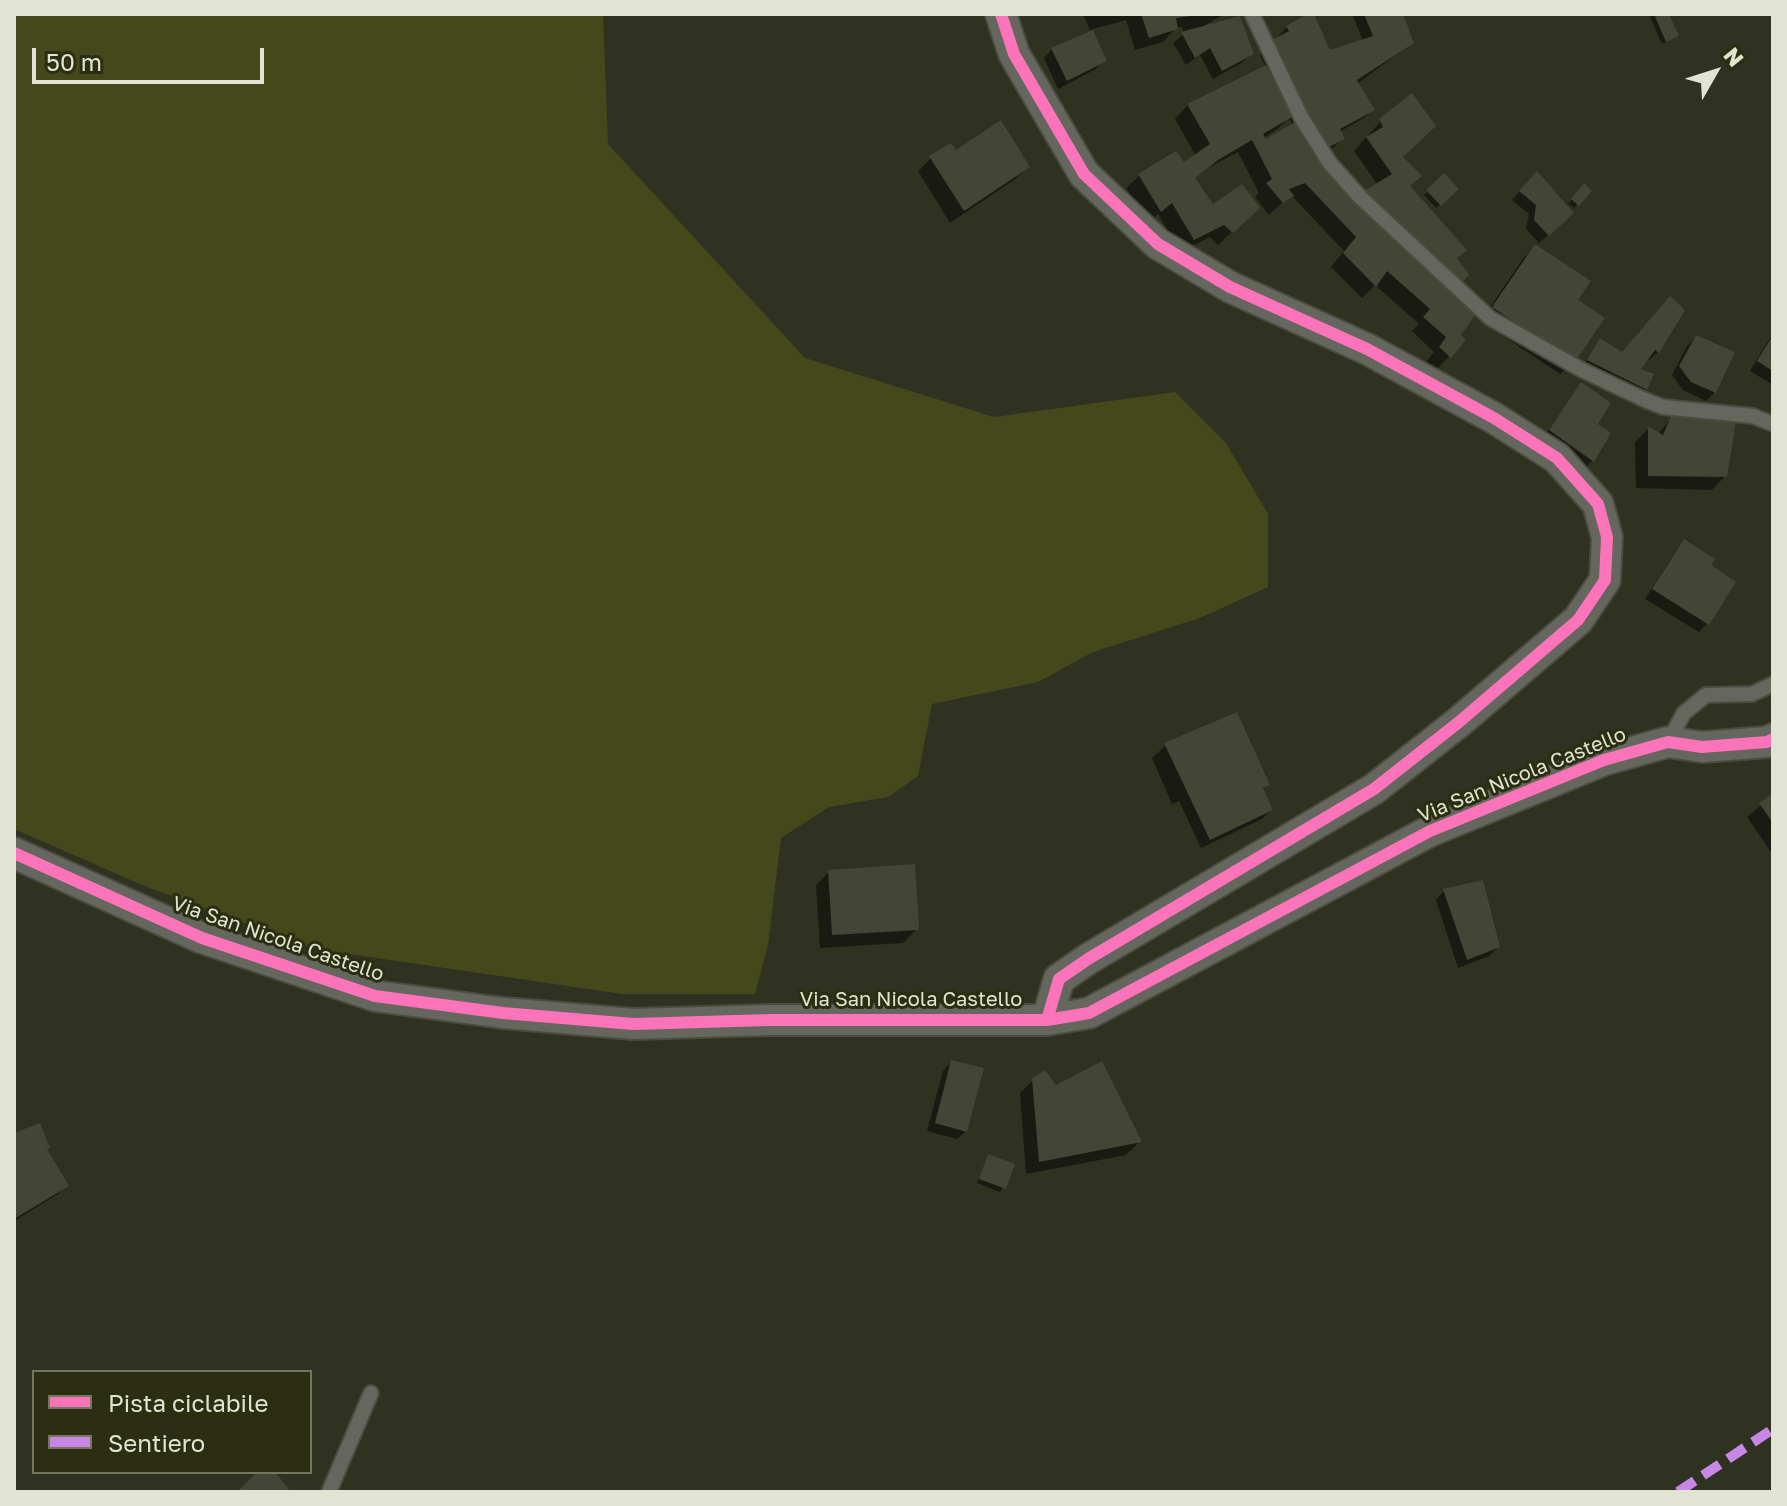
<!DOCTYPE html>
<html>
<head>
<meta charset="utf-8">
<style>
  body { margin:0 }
  #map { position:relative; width:1787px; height:1506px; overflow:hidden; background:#2f3121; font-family:"Golos Text",sans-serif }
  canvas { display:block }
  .frame { position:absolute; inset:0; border:16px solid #e1e4d2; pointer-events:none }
  .legend { position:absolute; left:32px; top:1370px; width:280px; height:104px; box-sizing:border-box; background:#2b2e10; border:2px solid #74775e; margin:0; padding:10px 14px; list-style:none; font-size:24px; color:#e1e4d2 }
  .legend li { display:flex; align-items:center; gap:16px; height:40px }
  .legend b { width:40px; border:2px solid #74775e }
  .north { position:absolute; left:1675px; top:32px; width:80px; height:80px; -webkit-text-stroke:6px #2b2e10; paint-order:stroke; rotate:51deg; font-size:22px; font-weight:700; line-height:32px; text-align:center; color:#e1e4d2 }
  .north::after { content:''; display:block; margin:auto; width:28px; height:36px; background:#e1e4d2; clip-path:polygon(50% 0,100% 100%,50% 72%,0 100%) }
  .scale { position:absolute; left:32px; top:48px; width:232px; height:36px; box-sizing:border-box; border:4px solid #e1e4d2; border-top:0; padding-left:10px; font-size:24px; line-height:28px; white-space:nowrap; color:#e1e4d2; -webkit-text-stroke:6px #2b2e10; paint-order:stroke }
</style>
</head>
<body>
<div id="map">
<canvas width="1787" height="1506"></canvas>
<div class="frame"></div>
<ul class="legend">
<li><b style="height:10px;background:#fb73b8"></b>Pista ciclabile</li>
<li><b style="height:10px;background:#c787e3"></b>Sentiero</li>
</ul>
<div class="north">N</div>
<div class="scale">50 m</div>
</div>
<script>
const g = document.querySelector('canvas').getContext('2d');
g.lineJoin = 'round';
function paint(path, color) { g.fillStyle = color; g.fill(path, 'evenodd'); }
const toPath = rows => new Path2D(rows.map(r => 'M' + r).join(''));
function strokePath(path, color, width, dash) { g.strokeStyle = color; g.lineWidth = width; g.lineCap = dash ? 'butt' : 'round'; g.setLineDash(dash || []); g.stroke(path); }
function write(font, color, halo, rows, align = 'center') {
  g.font = font + ' "Golos Text",sans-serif'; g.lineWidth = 6; g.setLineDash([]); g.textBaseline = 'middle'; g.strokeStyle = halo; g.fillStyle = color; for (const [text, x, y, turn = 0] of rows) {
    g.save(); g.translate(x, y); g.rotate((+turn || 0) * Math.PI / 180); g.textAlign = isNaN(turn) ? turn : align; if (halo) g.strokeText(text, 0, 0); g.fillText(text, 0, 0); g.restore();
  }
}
const green = toPath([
  [14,14,603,14,608,144,805,358,994,417,1175,392,1226,443,1268,514,1268,587,1200,618,1093,652,1038,682,932,704,918,776,888,797,829,807,781,838,768,945,755,994,622,994,315,949,142,885,14,829]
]);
const shadow = toPath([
  [1083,14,1225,14,1205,25,1206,28,1252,53,1243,62,1213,79,1200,55,1186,65,1173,43,1184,34,1182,27,1176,28,1163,42,1135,50,1126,20,1090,30,1104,60,1096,69,1058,89,1044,58,1052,49,1091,33],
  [1311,14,1329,52,1363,41,1352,14,1401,14,1412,43,1357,84,1372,110,1364,118,1339,132,1343,139,1334,147,1315,157,1322,168,1365,193,1378,185,1354,151,1381,121,1401,157,1409,187,1455,259,1449,292,1458,335,1464,340,1436,370,1427,361,1434,352,1412,331,1419,324,1375,285,1362,298,1331,267,1344,251,1291,195,1269,215,1255,197,1259,193,1238,152,1204,170,1193,179,1213,207,1257,207,1218,245,1210,237,1180,252,1158,214,1147,223,1126,188,1140,175,1183,165,1196,156,1175,119,1188,105,1266,68,1260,55,1287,27],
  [1289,118,1293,126,1266,142,1263,138,1276,130],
  [1297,122,1304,134,1301,136,1294,124],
  [1649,14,1667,14,1677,35,1662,44],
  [955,153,1028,167,1014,180,950,223,918,171,931,158],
  [1444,176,1456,189,1436,208,1424,195],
  [1528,182,1563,221,1539,243,1526,229,1529,214,1512,200],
  [1584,186,1589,191,1574,208,1568,204],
  [1535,246,1573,361,1560,374,1481,321,1522,260],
  [1662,307,1658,352,1649,360,1647,358,1638,369,1645,389,1637,398,1580,369,1601,341,1621,354],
  [1773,333,1773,385,1750,371],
  [1696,337,1715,392,1706,401,1683,390,1672,375,1687,346],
  [1581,385,1595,424,1593,460,1584,469,1542,439],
  [1673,416,1725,476,1712,490,1636,488,1635,442,1648,429,1658,434],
  [1684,542,1708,566,1707,624,1699,632,1645,599,1676,551],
  [1166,745,1267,785,1261,791,1271,810,1262,819,1201,848,1179,801,1172,804,1152,758],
  [1773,795,1773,855,1747,817],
  [829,872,917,929,903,943,820,948,816,885],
  [1444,891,1498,947,1489,956,1458,968,1436,900],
  [951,1062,966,1131,957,1139,927,1131,943,1071],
  [1033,1080,1056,1088,1139,1142,1126,1155,1026,1174,1020,1093],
  [14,1135,48,1148,46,1151,66,1186,58,1194,14,1221],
  [989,1156,1013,1165,1000,1192,977,1183]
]);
const building = toPath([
  [1141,14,1191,14,1191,16,1176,18,1178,29,1149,38],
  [1307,14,1314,14,1330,50,1373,36,1364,14,1403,14,1414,43,1357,80,1375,110,1340,129,1345,139,1325,149,1272,40,1289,31,1286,26],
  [1654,14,1669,14,1679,36,1666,42],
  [1240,16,1254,54,1222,71,1210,48,1195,58,1181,32],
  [1093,30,1107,61,1067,81,1051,48],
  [1266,65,1292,117,1263,134,1266,139,1295,122,1324,167,1367,212,1476,314,1461,335,1466,340,1451,358,1439,347,1446,337,1423,317,1430,309,1387,271,1376,287,1343,253,1356,237,1305,183,1289,189,1294,196,1283,203,1266,183,1272,179,1252,140,1218,160,1195,178,1213,204,1242,184,1260,208,1233,233,1224,225,1194,240,1172,203,1161,212,1138,174,1176,151,1184,162,1210,144,1187,104],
  [1412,93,1436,126,1403,157,1422,176,1410,186,1467,250,1457,258,1469,275,1460,284,1364,191,1392,174,1366,137,1383,127,1379,119],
  [1001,120,1030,167,964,211,929,156,951,143,956,150],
  [1537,171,1574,213,1549,236,1534,220,1536,205,1519,191],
  [1444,173,1459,189,1441,206,1426,190],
  [1584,183,1592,191,1579,206,1571,199],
  [1535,244,1591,281,1578,300,1605,318,1575,362,1492,307],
  [1670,296,1685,310,1659,353,1655,350,1641,369,1654,374,1647,390,1587,360,1600,338,1622,352],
  [1696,335,1735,352,1716,393,1691,382,1679,366],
  [1773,335,1773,371,1757,361],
  [1581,382,1611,403,1598,424,1611,433,1594,462,1549,430],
  [1672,414,1736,421,1727,477,1648,476,1648,426,1663,435],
  [1684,539,1715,559,1711,565,1736,582,1709,625,1652,589],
  [1237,712,1270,785,1263,788,1273,810,1210,840,1164,743],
  [1773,793,1773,823,1759,803],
  [915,864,919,930,832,935,828,870],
  [1483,880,1500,947,1467,960,1443,889],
  [951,1060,984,1068,967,1132,935,1123],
  [1102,1061,1142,1142,1039,1162,1032,1078,1045,1070,1056,1085],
  [40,1123,50,1148,47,1149,69,1186,14,1219,14,1133],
  [988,1154,1015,1164,1006,1189,979,1179],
  [257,1472,275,1472,291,1492,237,1492]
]);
const service = toPath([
  [1252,14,1301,117,1329,162,1360,197,1490,318,1580,369,1645,400,1663,407,1753,416,1773,424],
  [1668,742,1684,713,1706,695,1752,694,1773,684],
  [329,1492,371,1393]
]);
const minor = toPath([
  [1001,14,1014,54,1084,174,1158,244,1230,287,1367,349,1494,418,1557,458,1598,504,1607,537,1605,580,1578,620,1459,722,1374,789,1088,959,1059,979,1047,1020],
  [14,853,202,938,375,996,503,1013,633,1024,769,1020,1047,1020,1089,1013,1430,831,1604,760,1668,742,1702,747,1767,742,1773,739]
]);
const quiet = toPath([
  [1678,1492,1773,1429]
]);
const cycleway = toPath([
  [1001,14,1014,54,1084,174,1158,244,1230,287,1367,349,1494,418,1557,458,1598,504,1607,537,1605,580,1578,620,1459,722,1374,789,1088,959,1059,979,1047,1020],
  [14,853,202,938,375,996,503,1013,633,1024,769,1020,1047,1020,1089,1013,1430,831,1604,760,1668,742,1702,747,1767,742,1773,739]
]);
const streetNames = [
  ["Via San Nicola Castello",1522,775,-22],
  ["Via San Nicola Castello",278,939,19],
  ["Via San Nicola Castello",911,1000]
];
paint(green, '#45481a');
paint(shadow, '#0007');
paint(building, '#434537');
strokePath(service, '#4b4c3f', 18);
strokePath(minor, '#4b4c3f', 34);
strokePath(service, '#65665e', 14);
strokePath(minor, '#65665e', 30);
strokePath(quiet, '#c787e3', 10, [20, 10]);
strokePath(cycleway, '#fb73b8', 12);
write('20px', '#e1e4d2', '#2b2e10', streetNames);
</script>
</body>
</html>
